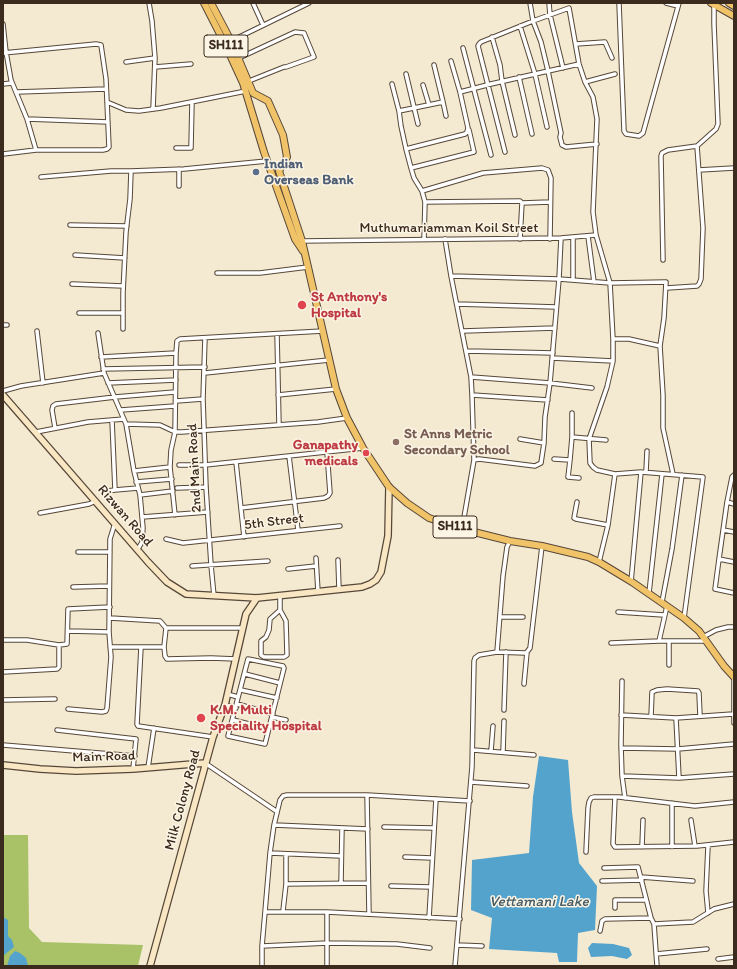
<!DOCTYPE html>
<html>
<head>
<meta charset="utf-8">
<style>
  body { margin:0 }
  #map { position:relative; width:737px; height:969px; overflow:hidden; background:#f3ead1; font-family:Itim,sans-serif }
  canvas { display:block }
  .frame { position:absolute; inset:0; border:4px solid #3b2a1e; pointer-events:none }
</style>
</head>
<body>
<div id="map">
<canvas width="737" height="969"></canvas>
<div class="frame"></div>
</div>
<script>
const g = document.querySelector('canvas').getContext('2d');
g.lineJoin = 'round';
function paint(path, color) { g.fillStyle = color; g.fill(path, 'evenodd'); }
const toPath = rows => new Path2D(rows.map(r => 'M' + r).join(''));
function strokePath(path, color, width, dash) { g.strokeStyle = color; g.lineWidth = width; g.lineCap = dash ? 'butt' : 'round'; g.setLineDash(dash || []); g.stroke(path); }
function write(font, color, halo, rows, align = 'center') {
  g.font = font + ' Itim,sans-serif'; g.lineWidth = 3; g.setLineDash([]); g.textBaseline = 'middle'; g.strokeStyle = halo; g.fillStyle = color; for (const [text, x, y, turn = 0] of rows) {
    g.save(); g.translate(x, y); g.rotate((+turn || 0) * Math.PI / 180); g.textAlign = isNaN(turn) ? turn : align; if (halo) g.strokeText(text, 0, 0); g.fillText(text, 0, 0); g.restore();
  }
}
const green = toPath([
  [3,835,28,835,29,928,42,942,143,945,138,966,3,966]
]);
const water = toPath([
  [539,756,568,760,572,812,579,863,597,886,595,930,578,933,577,962,559,962,557,953,489,949,492,918,471,910,472,860,529,853,533,797],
  [3,917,8,920,8,936,12,940,14,947,3,956],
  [592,943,613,944,629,948,632,955,627,959,612,956,591,957,588,948],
  [15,951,20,953,26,958,28,966,7,966,10,956]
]);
const street = toPath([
  [253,3,263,25],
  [530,3,533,21,541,42,548,71,561,133,560,137,562,145,566,147,597,144],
  [549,3,550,15,563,68],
  [619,3,624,131,626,134,639,136,643,133,679,3],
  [666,3,678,6],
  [3,24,6,52,11,80,27,119],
  [520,26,535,74,547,127],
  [492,37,500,65,502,81,515,135],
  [231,41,309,3],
  [576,44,605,42,612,58],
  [463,48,491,155],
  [3,53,96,44,101,45,106,79,109,147,107,149,103,150,36,150,3,154],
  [239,58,295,32,304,33,314,57,286,67,284,67,249,81],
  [451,61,460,92,491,84,579,64],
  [126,62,155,58,152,21,149,3],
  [155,67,191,64],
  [406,74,418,124],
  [519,77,532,134],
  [585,82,615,74],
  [3,84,12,83],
  [392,84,399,111,443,102,434,65],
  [423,85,429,105],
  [17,92,106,89],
  [107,102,126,110,139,111,161,108,246,91],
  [443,102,446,116],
  [153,109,155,58],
  [399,111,401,126,406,149,465,134,467,132,468,128,460,92],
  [176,148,191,148,192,102],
  [406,149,411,168,474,152,469,130],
  [36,150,27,119,108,122],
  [505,152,478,46,479,44,481,42,533,21,569,8,579,64,585,82,593,97,597,119,593,212,596,235,610,283,613,339,613,361,607,387,589,439,590,463,593,467,597,470,615,474,641,472,703,477,684,618],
  [411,168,414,178,422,191],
  [179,169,179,186],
  [699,170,734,168],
  [41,177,111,171,131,171],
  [425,202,520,201,522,203,550,202],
  [70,225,127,226],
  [588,236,594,282],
  [573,237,573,280],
  [561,238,559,279,610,283,666,282,664,318,660,346,663,395,663,428,673,474],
  [424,239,425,202,422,191,483,173,542,168,548,170,551,178,550,239],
  [445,239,451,276],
  [520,239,522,203],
  [302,241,561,238,596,235],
  [75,255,125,258],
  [663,260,661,156,662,153,668,150,697,146],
  [217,273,260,273,308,267],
  [72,284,123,286],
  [667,288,697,286,699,284,701,279,703,228,697,146,716,129,718,124,714,24,714,5],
  [457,304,556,307],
  [79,313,123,313],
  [3,325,7,325],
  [123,329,123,293,126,232,130,199,131,171,184,169,267,161],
  [37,331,43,383],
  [463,331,555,328],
  [98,333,104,373,126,424,134,471,170,467],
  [277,334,279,425],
  [205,338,203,399,206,487,211,565,214,596],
  [613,339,629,339,660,346],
  [467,351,553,353],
  [176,353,177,341,180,339,323,331],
  [101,357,176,353,175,432,171,450,170,467,175,515],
  [552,358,613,361],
  [103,369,205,367],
  [205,373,329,360],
  [471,377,472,395,548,400],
  [108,383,176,380],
  [3,391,21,386,104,373],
  [278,395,336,389],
  [472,395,474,460],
  [176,401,203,399],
  [121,410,175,406],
  [572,413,572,437,606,440],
  [112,420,115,490,138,488],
  [126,424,160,425,175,432,182,432,318,422,347,418],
  [55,428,52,410,53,406,56,404,115,397,175,392],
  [36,432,88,422,124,419],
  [544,443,545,417,550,383,559,279,451,276,471,377,550,383,592,388],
  [289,456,298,530],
  [554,459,570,460,572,437],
  [570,460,568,477,579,478],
  [236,462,244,537],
  [179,465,205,465,363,448],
  [134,471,140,495,143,528,142,542,138,549],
  [646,472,647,451],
  [734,475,732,477,727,502,719,559,734,562],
  [136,482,172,479],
  [177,488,206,487],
  [107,491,115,490],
  [140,495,173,491],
  [577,502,574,518,576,519,608,525,599,562],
  [727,502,734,504],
  [241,508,324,498,328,496,330,493,327,452],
  [40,513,89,504,96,501],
  [142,517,208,512],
  [608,525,615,474],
  [462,529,474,460,479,459,535,466,541,463,544,443,520,439],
  [723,530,734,532],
  [166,539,183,543,340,526],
  [78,552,110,552],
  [316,558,318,592],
  [719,559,715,589,734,593],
  [338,560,339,589],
  [192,566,268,561],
  [288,569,316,566],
  [631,582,641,472],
  [73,587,109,586],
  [649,593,662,474],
  [280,596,280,610,286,621,287,655,284,657,264,657,261,655,261,641,266,637,269,630,270,619,280,610],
  [662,602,672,549,682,475],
  [667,606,659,641,706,641],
  [618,612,664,615],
  [500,617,523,617],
  [110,618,160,621,166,628,242,628],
  [166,628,164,647,165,656,167,659,211,658,236,659],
  [68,631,109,632],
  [703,637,716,630,728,627,734,627],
  [3,640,27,640,59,645,59,667,57,669,3,672],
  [611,643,659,641],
  [59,645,67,644,68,609,110,607],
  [110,647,164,647],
  [141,647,137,724,138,726,213,737],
  [497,652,525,653,527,652,530,648,542,546],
  [248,659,283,666,284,668,265,744,228,736,248,659],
  [669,665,669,641],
  [245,674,280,683],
  [734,677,734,723],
  [622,681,621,745,622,776],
  [524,684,527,652],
  [241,690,277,698],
  [227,694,238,697],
  [3,700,55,699],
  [237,704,273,714],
  [225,705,236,708],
  [68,709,102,712,106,711,107,708,111,657,109,632,110,539,115,523],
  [504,710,506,652],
  [621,715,676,718,733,714],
  [272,717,286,720],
  [651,717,652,692,657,690,667,689,698,691,699,693,700,716],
  [676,718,679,778],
  [233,720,269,729],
  [57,730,136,739,133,769],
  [3,745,135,756],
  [621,748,678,749,734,744],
  [473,750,534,755],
  [491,751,493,726],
  [503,752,504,721],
  [205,763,276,811],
  [148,768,154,728],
  [471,782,527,786],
  [367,795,369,914],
  [615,797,613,844,615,847,697,846,734,842],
  [625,798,622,776,679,778,734,774],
  [672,803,672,847],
  [691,820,695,846],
  [274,825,368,829],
  [384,827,434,828],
  [708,846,706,891,708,913],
  [642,847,643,820],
  [586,852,588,808,589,802,591,798,594,797,619,797,695,806,734,802],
  [270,853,341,856],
  [405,857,432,858],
  [604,868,638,867,651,918,654,924],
  [641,877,693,881],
  [602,881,642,880],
  [341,883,342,828],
  [286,884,286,854],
  [391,886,431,887],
  [615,908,615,900,646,900],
  [283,911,286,884,368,883],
  [429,918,436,799],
  [460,919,327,912,265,912,270,853,274,825,280,800,283,796,287,795,367,795,470,801],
  [600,931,602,921,605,919,651,918],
  [457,945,482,946],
  [262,946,328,943,397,944,430,948],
  [656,954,707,949],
  [718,959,734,957],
  [262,966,262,946,265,912],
  [327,966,327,912],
  [455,966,472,767,474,661,475,658,479,655,497,652,503,576,507,547,510,541],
  [657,966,654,924,693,922,714,909,734,904]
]);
const secondary = toPath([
  [3,395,148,562,167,582,186,594,257,598,362,587,370,584,376,580,381,572,388,536,389,487],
  [3,765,40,769,76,771,133,769,205,763],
  [150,966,213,737,225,705,246,614,257,598]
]);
const primary = toPath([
  [204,3,225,44,243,83,264,152,295,239,303,251],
  [211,3,231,41,253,93,268,101,283,135,287,157,279,171,302,241,336,389,347,418,363,448,389,487,407,503,429,518,462,529,510,541,542,546,588,557,599,562,632,582,684,618,699,631,724,666,734,677],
  [711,3,734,16],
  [729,3,734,6]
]);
const markers = [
  [256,172,4,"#5c6f8a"],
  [302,305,5,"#e0444e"],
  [396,442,4,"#8d6e63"],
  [366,453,4,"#e0444e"],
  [201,718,5,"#e0444e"]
];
const shields = [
  [226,46,44],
  [455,527,44]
];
const shieldNames = [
  ["SH111",226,46],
  ["SH111",455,527]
];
const serviceNames = [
  ["Indian",264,164],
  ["Overseas Bank",264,180]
];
const streetNames = [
  ["Muthumariamman Koil Street",449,228],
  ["2nd Main Road",195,468,-93],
  ["Rizwan Road",125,516,49],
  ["5th Street",274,522,-7],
  ["Main Road",104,757,-2],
  ["Milk Colony Road",183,800,-75]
];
const healthNames = [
  ["St Anthony's",311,297],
  ["Hospital",311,313],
  ["Ganapathy",358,445,"right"],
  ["medicals",358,461,"right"],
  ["K.M. Multi",210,710],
  ["Speciality Hospital",210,726]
];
const educationNames = [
  ["St Anns Metric",404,434],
  ["Secondary School",404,450]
];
const waterNames = [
  ["Vettamani Lake",539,902]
];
paint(green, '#a9c268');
paint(water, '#53a3cd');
strokePath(street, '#574739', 5.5);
strokePath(secondary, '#574739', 8);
strokePath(primary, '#574739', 8);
strokePath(street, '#fff', 3.5);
strokePath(secondary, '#f9e7c3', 5.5);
strokePath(primary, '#f1c369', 6);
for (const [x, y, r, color] of markers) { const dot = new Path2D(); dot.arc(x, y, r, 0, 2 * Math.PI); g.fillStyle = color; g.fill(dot); strokePath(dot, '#fcf5e5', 1.5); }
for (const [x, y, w] of shields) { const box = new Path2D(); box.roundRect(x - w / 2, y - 11, w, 22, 3); g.fillStyle = '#fcf5e5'; g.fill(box); strokePath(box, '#3b2a1e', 1); }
write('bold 13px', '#3b2a1e', null, shieldNames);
write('bold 14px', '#4e5e75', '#fcf5e5', serviceNames, 'left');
write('14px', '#3b2a1e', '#fcf5e5', streetNames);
write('bold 14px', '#be3a42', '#fcf5e5', healthNames, 'left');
write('bold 14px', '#785e54', '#fcf5e5', educationNames, 'left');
write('italic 15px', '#455a64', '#fcf5e5', waterNames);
</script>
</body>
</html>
